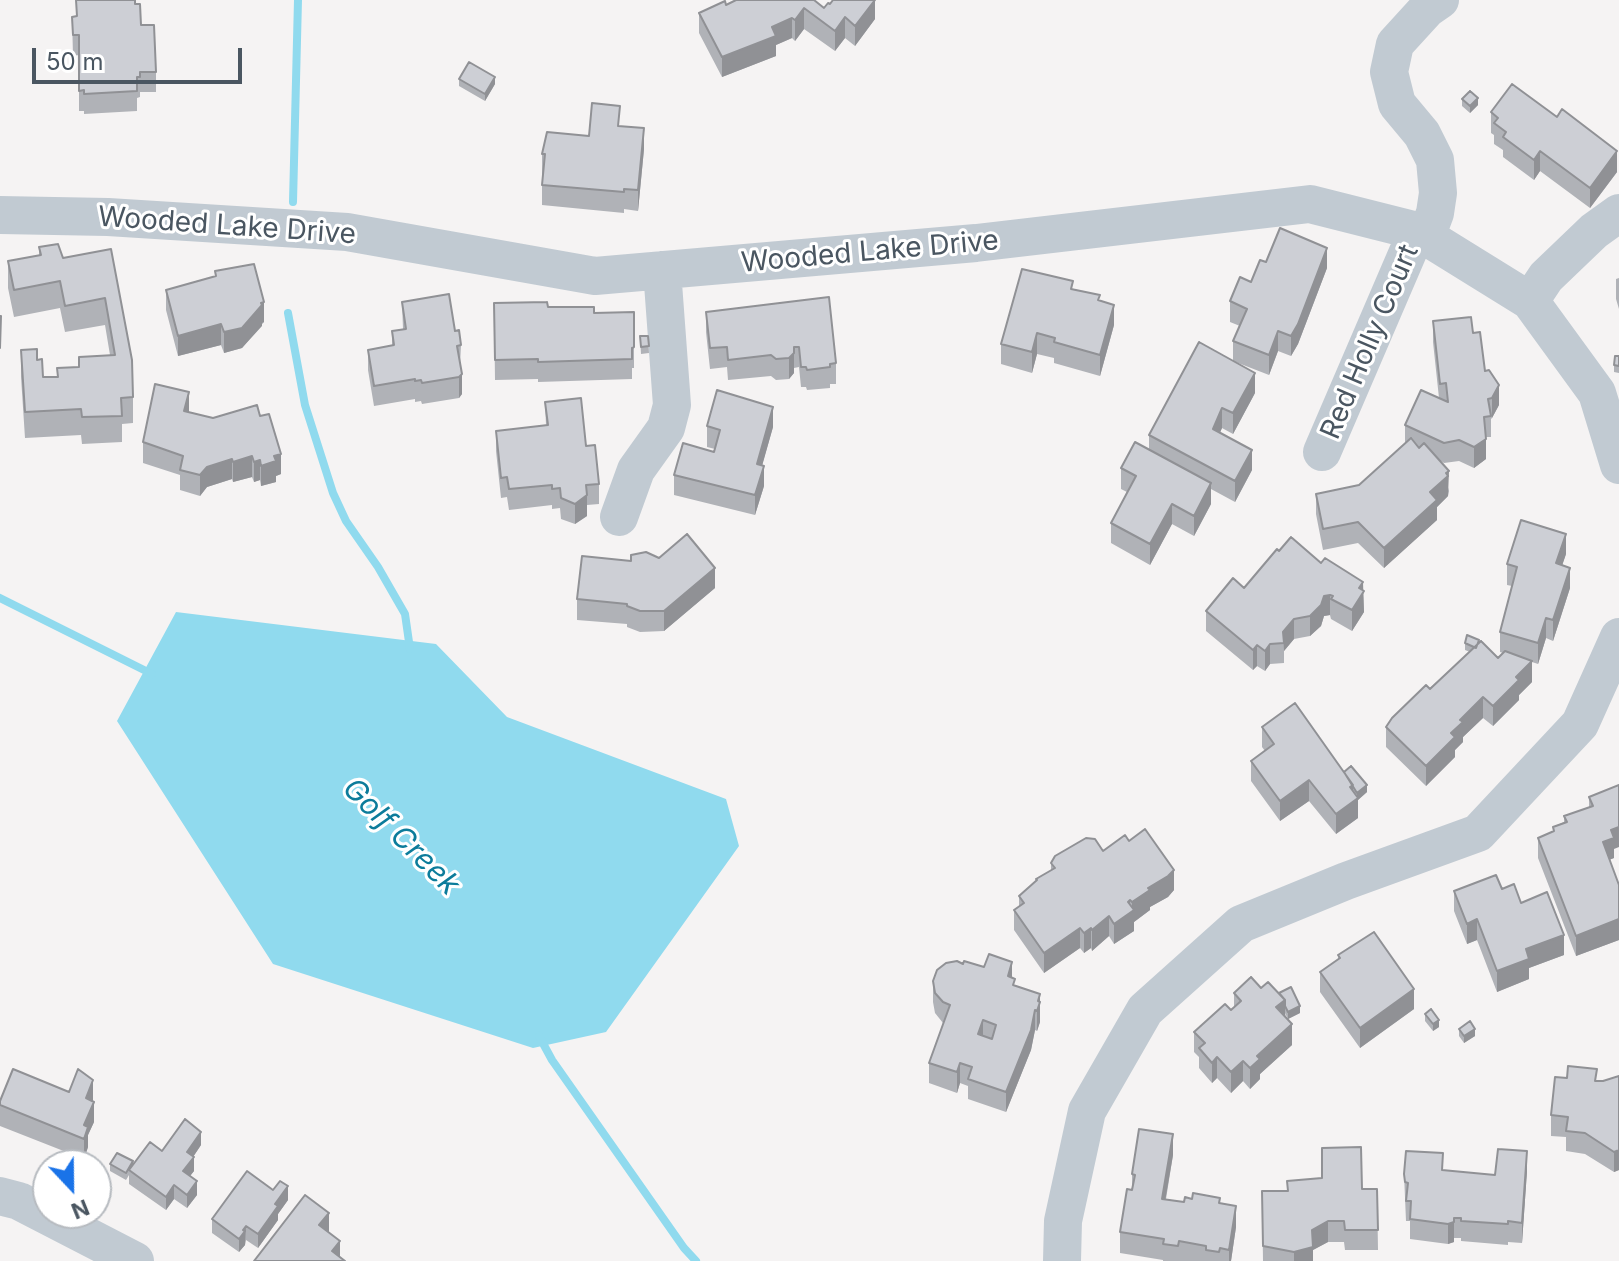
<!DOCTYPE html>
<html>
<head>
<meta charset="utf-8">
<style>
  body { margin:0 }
  #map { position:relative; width:1619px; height:1261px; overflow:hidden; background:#f5f3f3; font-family:Inter,sans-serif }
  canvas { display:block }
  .north { position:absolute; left:32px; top:1149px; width:80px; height:80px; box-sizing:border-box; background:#fff; border:2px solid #b7bbc0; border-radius:50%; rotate:158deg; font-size:22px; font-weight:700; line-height:32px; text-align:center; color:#4a5661 }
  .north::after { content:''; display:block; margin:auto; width:28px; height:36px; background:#1a73e8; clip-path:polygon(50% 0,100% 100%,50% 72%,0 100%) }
  .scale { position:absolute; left:32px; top:48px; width:210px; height:36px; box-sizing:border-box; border:4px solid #4a5661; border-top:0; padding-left:10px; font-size:24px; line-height:28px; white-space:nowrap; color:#4a5661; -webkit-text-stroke:6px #fff; paint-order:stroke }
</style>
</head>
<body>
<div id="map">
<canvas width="1619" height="1261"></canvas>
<div class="north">N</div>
<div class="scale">50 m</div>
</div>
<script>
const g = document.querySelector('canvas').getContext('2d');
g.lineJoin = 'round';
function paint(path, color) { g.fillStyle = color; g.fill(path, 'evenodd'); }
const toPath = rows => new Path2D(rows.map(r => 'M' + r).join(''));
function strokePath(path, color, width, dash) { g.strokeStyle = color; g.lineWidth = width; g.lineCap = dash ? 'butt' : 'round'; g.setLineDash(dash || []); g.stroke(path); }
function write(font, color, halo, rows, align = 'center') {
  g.font = font + ' Inter,sans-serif'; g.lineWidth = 6; g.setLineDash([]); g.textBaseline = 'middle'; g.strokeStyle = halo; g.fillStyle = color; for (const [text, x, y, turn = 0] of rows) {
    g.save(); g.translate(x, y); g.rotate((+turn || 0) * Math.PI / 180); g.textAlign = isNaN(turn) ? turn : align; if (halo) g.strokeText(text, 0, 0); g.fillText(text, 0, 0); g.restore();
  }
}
const water = toPath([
  [176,612,436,644,507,717,726,799,739,846,606,1032,533,1048,273,964,117,721]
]);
const stream = toPath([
  [293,202,298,0],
  [288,313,305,405,333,493,346,521,378,567,405,614,410,649],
  [0,598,152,674],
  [539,1036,552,1060,684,1248,696,1261]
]);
const minor = toPath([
  [0,215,108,217,347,232,595,276,976,243,1310,204,1417,231,1530,301,1597,393,1619,465],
  [1426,237,1435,213,1438,193,1435,160,1422,134,1397,104,1389,72,1395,44,1427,9,1440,0],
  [1530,301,1546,277,1594,231,1619,213],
  [1322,452,1417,231],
  [619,517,636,470,666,428,672,405,662,270],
  [0,1196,19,1201,135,1261],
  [1062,1261,1063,1221,1087,1111,1145,1010,1241,924,1346,881,1478,833,1580,724,1619,637]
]);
const wall = toPath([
  [76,0,135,4,156,72,156,92,140,92,140,97,137,98,137,111,84,114,84,111,79,111,79,55,73,56,72,17,76,16],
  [875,0,875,19,855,46,845,38,835,51,804,29,795,41,792,38,776,45,776,56,722,77,699,33,699,13,726,5,824,8,830,4],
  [459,79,495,84,485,101,459,86],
  [1462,99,1478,105,1470,113,1462,106],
  [1491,112,1617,172,1590,208,1540,171,1534,180,1503,157,1503,150,1494,144,1494,135,1491,133],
  [620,126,644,149,638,211,624,209,624,213,542,205,542,154],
  [39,247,63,258,111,249,133,397,133,423,122,424,122,442,82,444,81,435,25,438,21,377,21,350,37,360,43,377,57,377,79,367,110,355,105,325,65,332,60,308,14,317,8,288,8,261,39,256],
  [1266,262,1327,268,1298,344,1291,356,1278,351,1269,375,1233,361,1233,341,1240,326,1230,322,1230,301,1251,282],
  [215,271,264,322,242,348,224,353,221,345,178,356,166,310,166,290,215,276],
  [1619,278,1619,309,1616,299,1616,279],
  [1073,290,1100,301,1114,325,1100,376,1054,363,1054,358,1037,354,1032,373,1001,364,1001,344],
  [829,297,836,363,836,384,830,384,830,388,807,390,806,387,801,387,799,367,794,368,794,373,789,379,776,380,771,376,728,380,727,367,710,369,706,332,706,312],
  [402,302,455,331,461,345,460,365,462,394,459,398,422,404,421,401,415,402,415,399,374,406,368,370,368,350,392,346,392,331,403,329],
  [494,303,594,313,634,312,634,368,632,368,632,379,538,382,538,379,495,380],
  [1433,321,1473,333,1485,371,1499,405,1492,418,1491,419,1491,437,1486,437,1486,459,1474,468,1459,461,1444,463,1441,461,1449,491,1448,496,1437,507,1437,520,1384,568,1358,543,1323,550,1316,514,1316,494,1359,485,1405,443,1405,425,1439,398,1433,342],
  [640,336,648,336,649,353,641,354],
  [1619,356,1619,373,1614,372,1614,365],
  [1255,393,1233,434,1222,428,1220,432,1252,470,1235,502,1211,489,1211,504,1194,536,1172,524,1150,565,1111,543,1111,523,1127,492,1121,489,1121,468,1149,450,1149,435],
  [545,402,586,446,599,484,599,504,587,505,587,516,575,524,561,519,560,508,552,509,552,505,509,510,507,497,501,498,496,451,496,431,546,425],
  [189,412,281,474,276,476,276,482,261,486,260,480,254,482,252,477,233,482,232,479,207,487,200,496,180,490,180,475,143,463,143,442],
  [707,426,773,427,762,465,764,486,755,515,674,495,674,475,714,452,715,449,707,447],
  [1279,551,1321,563,1363,590,1364,612,1352,631,1331,619,1330,615,1324,616,1321,626,1310,636,1294,639,1284,651,1284,663,1270,664,1265,671,1257,666,1253,670,1206,631,1206,611,1244,588],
  [1566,554,1562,565,1570,588,1553,641,1546,638,1538,664,1532,662,1532,682,1519,695,1519,700,1493,726,1483,718,1463,737,1463,742,1455,750,1455,757,1426,786,1386,747,1386,727,1470,652,1465,650,1465,643,1479,644,1498,658,1503,653,1500,652,1500,632,1512,586,1507,585,1507,564],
  [715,588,664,631,640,632,627,627,627,624,577,620,577,599],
  [1262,727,1344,772,1367,792,1358,800,1358,818,1336,834,1309,801,1280,821,1251,781,1251,761,1265,751,1262,747],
  [1589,797,1614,849,1614,858,1609,860,1619,885,1619,940,1576,956,1538,858,1538,838,1553,832,1553,827,1564,822,1564,816,1589,807],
  [1129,841,1174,890,1168,897,1150,907,1150,910,1134,922,1134,931,1114,944,1109,936,1092,951,1091,948,1084,953,1080,948,1044,973,1014,930,1014,910,1019,906,1019,896,1036,882,1036,879,1051,871,1051,863,1103,851],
  [1502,889,1521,903,1564,955,1529,968,1529,979,1497,992,1477,940,1467,944,1454,911,1454,891],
  [1338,955,1414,1009,1360,1048,1320,992,1320,972,1338,959],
  [1012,978,1015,986,1040,994,1040,1022,1037,1031,1035,1030,1031,1050,1006,1112,968,1099,968,1086,960,1083,957,1093,929,1083,929,1063,943,1023,935,1013,933,1002,933,981],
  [1261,988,1279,994,1300,1013,1288,1019,1285,1013,1292,1045,1260,1074,1260,1079,1250,1089,1243,1081,1231,1093,1217,1078,1212,1083,1199,1068,1199,1057,1194,1052,1194,1032,1234,1007,1234,993],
  [1425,1014,1439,1027,1433,1031,1425,1021],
  [1459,1029,1475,1036,1464,1043,1459,1036],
  [1619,1076,1619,1170,1614,1172,1585,1154,1566,1151,1566,1137,1551,1136,1551,1115,1597,1081,1603,1081],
  [69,1092,93,1100,94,1122,88,1135,88,1147,84,1159,0,1126,0,1101],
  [201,1145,193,1157,194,1171,190,1176,197,1195,187,1208,174,1199,166,1210,129,1184,129,1175,126,1180,110,1171,110,1164,133,1165,162,1151],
  [1173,1155,1166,1199,1184,1202,1220,1203,1236,1227,1231,1261,1163,1261,1163,1260,1120,1253,1120,1232,1132,1190,1132,1174],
  [1443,1170,1495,1175,1527,1171,1522,1243,1508,1242,1508,1245,1461,1241,1461,1238,1454,1238,1454,1242,1448,1244,1410,1239,1410,1221,1406,1221,1404,1174],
  [1377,1189,1378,1250,1345,1250,1344,1242,1328,1242,1313,1250,1313,1261,1263,1261,1262,1191],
  [273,1190,288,1200,278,1214,278,1220,258,1248,246,1240,245,1245,239,1252,212,1233,212,1219]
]);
const shadedWall = toPath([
  [875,0,875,19,855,46,855,26],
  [804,8,804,29,795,41,795,20],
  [845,17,845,38,835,51,835,31],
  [792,18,792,38,776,45,776,56,722,77,722,57,772,27],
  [495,77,495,84,485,101,485,94],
  [1478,98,1478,105,1470,113,1470,106],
  [644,128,644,149,638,211,638,190],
  [1540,151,1540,171,1534,180,1534,160],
  [1617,151,1617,172,1590,208,1590,188],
  [1327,248,1327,268,1298,344,1291,356,1291,336],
  [264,302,264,322,262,323,262,326,242,348,224,353,224,332,261,303],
  [1114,305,1114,325,1100,376,1100,355],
  [221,324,221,345,178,356,178,336],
  [1278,331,1278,351,1269,375,1269,355],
  [1037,333,1037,354,1032,373,1032,352],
  [794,353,794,373,789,379,789,358],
  [1255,373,1255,393,1233,434,1233,413],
  [462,374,462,394,459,398,459,377],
  [1499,385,1499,405,1492,418,1492,398],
  [189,392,189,412,184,411],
  [773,407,773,427,757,484,757,464],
  [1222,408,1222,428,1213,449,1213,429],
  [1486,439,1486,459,1474,468,1474,447],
  [1252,450,1252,470,1235,502,1235,481],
  [281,454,281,474,276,476,276,482,261,486,261,466,274,456],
  [252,456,252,477,233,482,233,462],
  [232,459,232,479,207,487,200,496,200,475,207,467],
  [260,460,260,480,254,482,254,462],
  [764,466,764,486,755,515,755,495],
  [1449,471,1448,496,1437,507,1437,520,1384,568,1384,548],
  [1211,483,1211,504,1194,536,1194,516],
  [587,495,587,516,575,524,575,504],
  [1172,504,1172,524,1150,565,1150,544],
  [1566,534,1566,554,1556,584,1556,563],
  [715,568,715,588,664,631,664,611],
  [1570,568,1570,588,1553,641,1553,620],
  [1363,582,1364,612,1352,631,1352,610,1359,588],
  [1330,595,1330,615,1324,616,1321,626,1310,636,1310,616,1324,596],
  [1546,618,1546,638,1538,664,1538,643],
  [1294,619,1294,639,1284,651,1283,632],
  [1270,644,1270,664,1265,671,1265,651],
  [1257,645,1257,666,1253,670,1253,650],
  [1532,661,1532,682,1519,695,1519,700,1493,726,1493,706,1516,677],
  [1483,697,1483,718,1463,737,1463,742,1455,750,1455,757,1426,786,1426,766,1451,733,1460,720],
  [1309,780,1309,801,1280,821,1280,801],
  [1353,785,1353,801,1357,798,1357,793,1367,785,1367,792,1358,800,1358,818,1336,834,1336,814,1350,787],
  [1619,827,1619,847,1614,849,1614,858,1603,862,1603,842,1611,830],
  [1174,870,1174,890,1168,897,1150,907,1150,910,1134,922,1134,931,1114,944,1114,924,1128,902,1130,900,1130,913,1132,911,1132,902,1148,888],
  [1109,916,1109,936,1092,951,1092,930],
  [1477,919,1477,940,1467,944,1467,924],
  [1619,919,1619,940,1576,956,1576,936],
  [1080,928,1080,948,1044,973,1044,953],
  [1091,928,1091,948,1084,953,1084,933],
  [1564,935,1564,955,1529,968,1529,979,1497,992,1497,971,1526,949],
  [1012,962,1012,983,1008,976],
  [1414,989,1414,1009,1360,1048,1360,1028],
  [1040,994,1040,1022,1037,1031,1037,1011,1038,1001],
  [1285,1000,1285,1020,1276,1007],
  [1300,1006,1300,1013,1288,1019,1288,1012],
  [1035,1010,1035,1030,1031,1050,1006,1112,1006,1092],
  [983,1020,983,1041,978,1034],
  [1439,1020,1439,1027,1433,1031,1433,1024],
  [1292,1024,1292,1045,1260,1074,1260,1079,1250,1089,1250,1068,1257,1056],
  [1475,1029,1475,1036,1464,1043,1464,1036],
  [1217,1057,1217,1078,1212,1083,1212,1063],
  [1243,1061,1243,1081,1231,1093,1231,1072],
  [960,1063,960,1083,957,1093,957,1072],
  [93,1080,93,1100,86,1119,86,1098],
  [94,1102,94,1122,88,1135,88,1147,84,1159,84,1125],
  [201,1132,201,1145,187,1166,187,1152],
  [1173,1134,1173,1155,1162,1219,1162,1199],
  [1619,1150,1619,1170,1614,1172,1614,1152],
  [1527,1151,1527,1171,1522,1243,1522,1223],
  [194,1157,194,1171,183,1185,183,1171],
  [197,1181,197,1195,187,1208,187,1195],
  [174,1185,174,1199,166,1210,166,1197],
  [288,1186,288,1200,278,1214,278,1220,258,1248,258,1234,275,1204],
  [1236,1206,1236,1227,1231,1261,1229,1261,1229,1250],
  [329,1213,329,1234,319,1225],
  [1454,1218,1454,1242,1448,1244,1448,1224],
  [1328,1221,1328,1242,1313,1250,1313,1261,1294,1261,1294,1252,1312,1230],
  [246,1226,245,1245,239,1252,239,1239],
  [340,1241,340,1261,332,1251]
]);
const building = toPath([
  [76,0,135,0,135,4,140,4,141,25,154,25,156,72,140,72,140,77,137,77,137,91,84,94,84,90,79,91,79,35,73,35,72,17,77,16,76,0],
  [736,0,814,0,824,8,828,3,830,4,833,0,875,0,855,26,845,17,835,31,804,8,795,20,792,18,772,27,776,36,722,57,699,13,725,1,726,5,736,0],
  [469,62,495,77,485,94,459,79,469,62],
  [1512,84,1557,117,1562,109,1617,151,1590,188,1540,151,1534,160,1503,137,1506,132,1494,123,1498,118,1491,112,1512,84],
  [1470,91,1478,98,1470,106,1462,99,1470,91],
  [592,103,620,106,618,126,644,128,638,190,624,189,624,192,542,185,545,154,542,154,547,132,589,136,592,103],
  [1280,228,1327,248,1298,324,1291,336,1278,331,1269,355,1233,341,1247,309,1230,301,1240,277,1251,282,1260,260,1266,262,1280,228],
  [58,244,63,258,111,249,132,360,133,397,121,398,122,416,82,417,81,409,25,412,21,350,37,349,37,360,42,359,43,377,58,377,57,368,79,367,79,357,115,355,105,298,65,306,60,281,14,290,8,261,41,255,39,247,58,244],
  [254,264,264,302,261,303,262,305,242,328,224,332,221,324,178,336,166,290,216,276,215,271,254,264],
  [1022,269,1073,281,1071,289,1100,295,1098,300,1114,305,1100,355,1054,342,1055,338,1037,333,1032,352,1001,344,1022,269],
  [449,294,455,331,459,330,461,345,457,346,462,374,459,377,422,383,421,380,415,381,415,379,374,386,368,350,394,345,392,331,406,329,402,302,449,294],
  [829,297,836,363,830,364,830,367,807,370,806,367,801,367,799,347,794,347,794,353,789,358,776,359,771,355,728,360,727,347,710,348,706,312,829,297],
  [547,302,548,307,594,307,594,313,634,312,634,347,632,348,632,359,538,362,538,359,495,360,494,303,547,302],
  [0,316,1,316,0,348,0,316],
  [1471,317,1473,333,1480,332,1485,371,1489,370,1499,385,1492,398,1488,399,1491,416,1484,417,1486,439,1474,447,1459,440,1444,443,1405,425,1421,390,1448,402,1446,383,1440,384,1433,321,1471,317],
  [640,336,648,336,649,346,641,347,640,336],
  [1199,342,1255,373,1233,413,1222,408,1213,429,1252,450,1235,481,1149,435,1199,342],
  [1615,356,1619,356,1619,366,1614,365,1615,356],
  [155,384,189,392,184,411,213,418,257,405,260,416,269,414,281,454,274,456,276,461,261,466,260,460,254,462,252,456,233,462,232,459,207,467,200,475,180,470,183,456,143,442,155,384],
  [717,390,773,407,757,464,764,466,755,495,674,475,683,443,714,452,720,430,707,426,717,390],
  [581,398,586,446,595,445,599,484,586,485,587,495,575,504,561,498,560,488,552,489,552,485,509,489,507,477,501,478,496,431,548,425,545,402,581,398],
  [1411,438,1419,448,1424,443,1449,471,1446,473,1448,476,1430,492,1437,500,1384,548,1358,522,1323,529,1316,494,1359,485,1411,438],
  [1135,442,1211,483,1194,516,1172,504,1150,544,1111,523,1136,476,1121,468,1135,442],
  [1521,520,1566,534,1556,563,1570,568,1553,620,1546,618,1538,643,1500,632,1517,567,1507,564,1521,520],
  [687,534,715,568,664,611,640,611,627,606,627,604,577,599,582,556,631,561,631,555,646,552,659,558,687,534],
  [1291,537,1321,563,1325,558,1363,582,1359,588,1364,591,1352,610,1331,599,1333,596,1330,595,1324,596,1321,605,1310,616,1294,619,1283,632,1284,643,1270,644,1265,651,1257,645,1253,650,1206,611,1233,578,1244,588,1277,549,1279,551,1291,537],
  [1467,635,1479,640,1476,648,1465,643,1467,635],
  [1481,641,1498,658,1505,651,1532,661,1516,677,1519,680,1493,706,1483,697,1460,720,1463,722,1451,733,1455,737,1426,766,1386,727,1392,718,1426,685,1430,689,1481,641],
  [1295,703,1353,785,1350,787,1358,798,1336,814,1309,780,1280,801,1251,761,1274,744,1262,727,1295,703],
  [1351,766,1367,785,1357,793,1344,772,1351,766],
  [1619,785,1619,827,1611,830,1614,838,1603,842,1619,885,1619,919,1576,936,1538,838,1554,831,1553,827,1567,822,1564,816,1593,806,1589,797,1619,785],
  [1145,829,1174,870,1168,876,1148,888,1150,890,1132,902,1130,900,1128,902,1134,910,1114,924,1109,916,1092,930,1091,928,1084,933,1080,928,1044,953,1014,910,1024,903,1019,896,1037,880,1036,879,1055,868,1051,863,1055,856,1086,838,1095,839,1103,851,1125,835,1129,841,1145,829],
  [1496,875,1502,889,1514,884,1521,903,1547,892,1564,935,1526,949,1529,959,1497,971,1477,919,1467,924,1454,891,1496,875],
  [1374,932,1414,989,1360,1028,1320,972,1340,958,1338,955,1374,932],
  [989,954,1012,962,1008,976,1015,979,1013,985,1040,994,1038,1001,1040,1002,1037,1011,1035,1010,1031,1030,1006,1092,968,1079,972,1067,960,1063,957,1072,929,1063,950,1005,943,1002,935,993,933,981,937,970,946,963,957,961,963,964,964,961,984,967,989,954],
  [983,1020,996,1025,992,1039,978,1034,983,1020],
  [1251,977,1261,988,1268,982,1285,1000,1276,1007,1292,1024,1257,1056,1260,1059,1250,1068,1243,1061,1231,1072,1217,1057,1212,1063,1199,1048,1205,1043,1194,1032,1225,1004,1231,1010,1241,1001,1234,993,1251,977],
  [1291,987,1300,1006,1288,1012,1285,1006,1285,1000,1279,993,1291,987],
  [1431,1009,1439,1020,1433,1024,1425,1014,1431,1009],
  [1470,1021,1475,1029,1464,1036,1459,1029,1470,1021],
  [1568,1066,1597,1069,1595,1081,1603,1081,1619,1076,1619,1150,1614,1152,1585,1133,1566,1131,1568,1117,1551,1115,1555,1077,1567,1078,1568,1066],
  [13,1069,69,1092,78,1069,93,1080,86,1098,94,1102,84,1125,88,1127,84,1139,0,1105,0,1101,13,1069],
  [185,1119,201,1132,187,1152,194,1157,183,1171,197,1181,187,1195,174,1185,166,1197,129,1170,150,1142,162,1151,185,1119],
  [1139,1129,1173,1134,1162,1199,1184,1202,1185,1197,1192,1199,1193,1193,1220,1198,1219,1203,1236,1206,1229,1250,1220,1248,1219,1252,1206,1250,1206,1246,1179,1241,1178,1246,1163,1244,1164,1239,1120,1232,1127,1189,1132,1190,1135,1175,1132,1174,1139,1129],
  [1361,1147,1362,1189,1377,1189,1378,1230,1345,1230,1344,1221,1328,1221,1312,1230,1313,1247,1294,1252,1263,1246,1262,1191,1288,1191,1287,1181,1322,1178,1322,1148,1361,1147],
  [1498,1149,1527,1151,1522,1223,1508,1221,1508,1224,1461,1221,1461,1218,1454,1218,1454,1222,1448,1224,1410,1219,1411,1201,1406,1201,1408,1183,1405,1182,1404,1174,1406,1151,1443,1153,1442,1170,1495,1175,1498,1149],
  [117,1153,133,1161,126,1173,110,1164,117,1153],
  [247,1171,273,1190,280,1181,288,1186,275,1204,278,1206,258,1234,246,1226,243,1230,245,1231,239,1239,212,1219,247,1171],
  [305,1195,329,1213,319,1225,340,1241,332,1251,345,1261,254,1261,305,1195]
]);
const streetNames = [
  ["Wooded Lake Drive",227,226,4],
  ["Wooded Lake Drive",870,252,-5],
  ["Red Holly Court",1370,342,-67]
];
const waterNames = [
  ["Golf Creek",401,837,45]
];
paint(water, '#90daee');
strokePath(stream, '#90daee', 8);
strokePath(minor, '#c1cad2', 38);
paint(wall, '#b0b2b7');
paint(shadedWall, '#909195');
paint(building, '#cdcfd5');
strokePath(building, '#909195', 2);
write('28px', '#4a5661', '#fff', streetNames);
write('italic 30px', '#0c7c9b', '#fff', waterNames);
</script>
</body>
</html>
